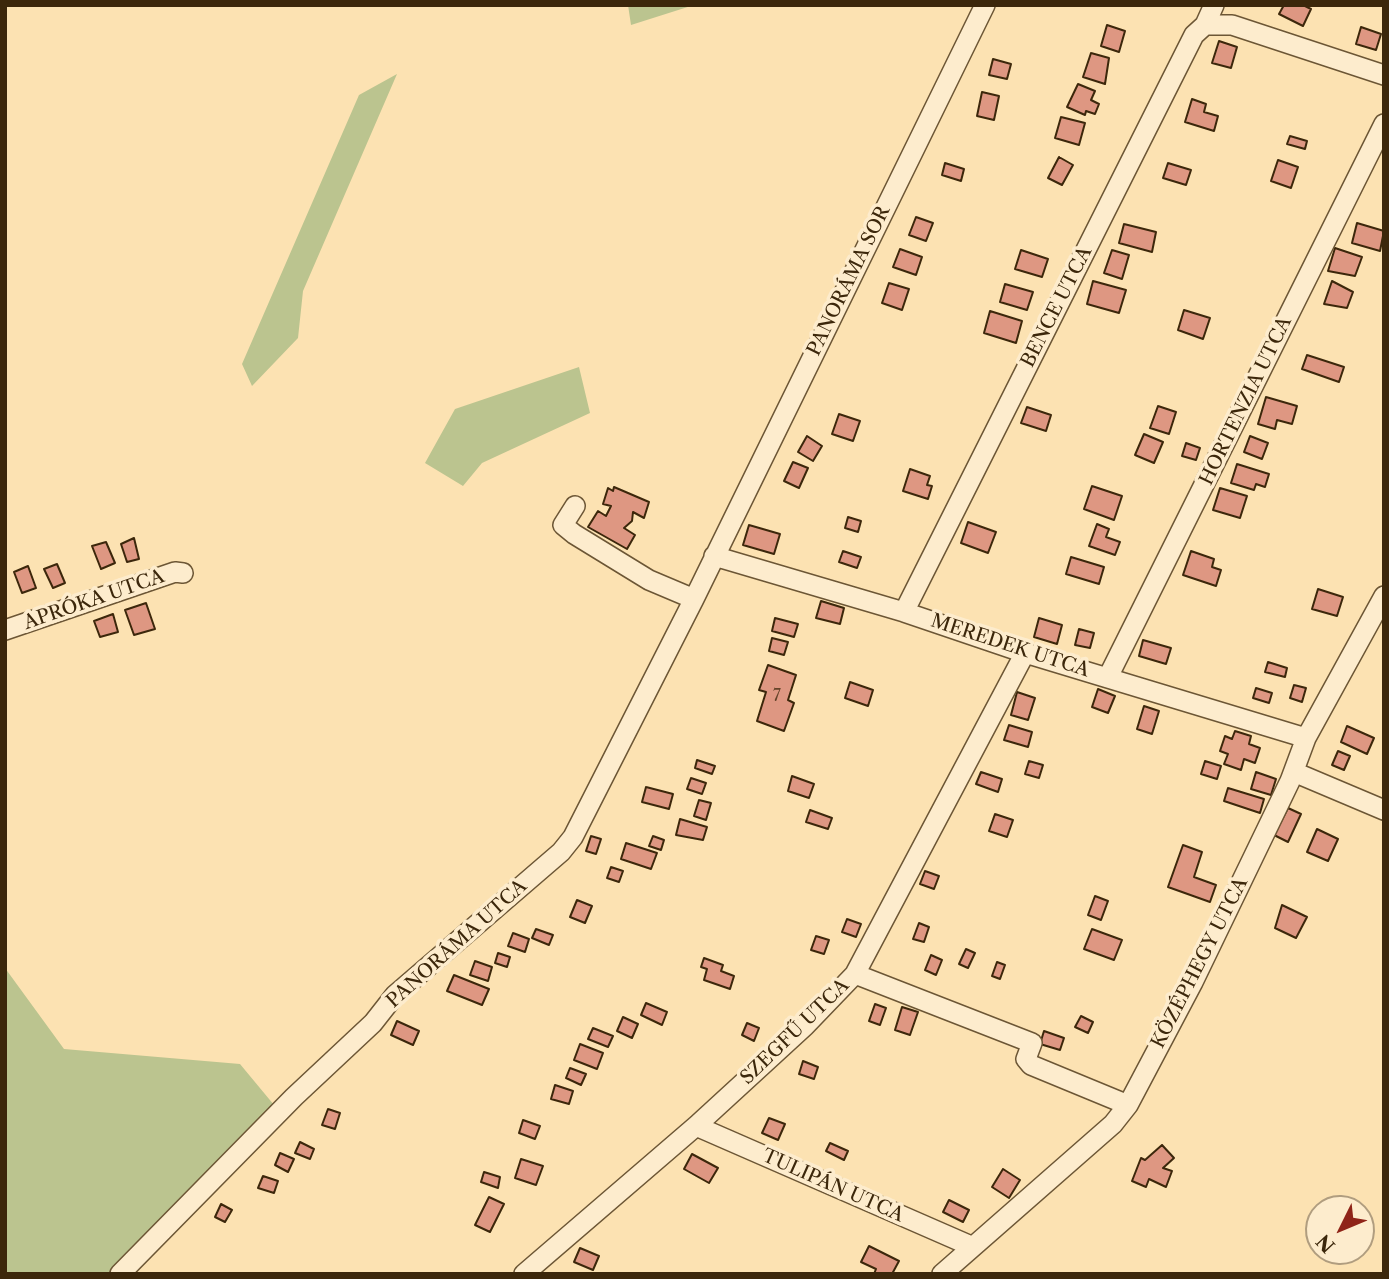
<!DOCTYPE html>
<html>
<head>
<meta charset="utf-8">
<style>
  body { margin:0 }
  #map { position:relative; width:1389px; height:1279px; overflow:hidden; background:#fce2b2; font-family:"Libre Caslon Text",serif }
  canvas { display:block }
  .frame { position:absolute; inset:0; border:7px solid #3c270b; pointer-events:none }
  .north { position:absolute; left:1305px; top:1195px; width:70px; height:70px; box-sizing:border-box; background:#fdeccd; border:2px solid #b09d7f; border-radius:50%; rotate:227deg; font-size:19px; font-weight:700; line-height:28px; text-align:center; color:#3c270b }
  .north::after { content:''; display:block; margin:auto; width:24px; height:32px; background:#8f2418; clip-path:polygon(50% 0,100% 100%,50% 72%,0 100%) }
</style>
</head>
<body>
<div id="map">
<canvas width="1389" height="1279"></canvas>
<div class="frame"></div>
<div class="north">N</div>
</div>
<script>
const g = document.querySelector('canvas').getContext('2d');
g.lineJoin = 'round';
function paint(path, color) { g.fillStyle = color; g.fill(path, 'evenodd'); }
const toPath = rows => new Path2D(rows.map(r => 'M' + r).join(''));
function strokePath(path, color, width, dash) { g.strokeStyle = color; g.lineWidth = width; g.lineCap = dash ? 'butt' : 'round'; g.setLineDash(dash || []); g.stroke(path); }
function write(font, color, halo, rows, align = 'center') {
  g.font = font + ' "Libre Caslon Text",serif'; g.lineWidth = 7; g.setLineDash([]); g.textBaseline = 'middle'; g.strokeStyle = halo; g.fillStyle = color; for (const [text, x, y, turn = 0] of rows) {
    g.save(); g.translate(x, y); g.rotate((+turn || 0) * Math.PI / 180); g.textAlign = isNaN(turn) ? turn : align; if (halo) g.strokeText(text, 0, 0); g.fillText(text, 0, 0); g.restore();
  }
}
const green = toPath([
  [628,5,694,5,631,25],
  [397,74,303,291,298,338,252,386,242,364,359,95],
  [579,367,590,413,482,463,463,486,425,463,455,409],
  [5,968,64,1049,240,1064,279,1111,124,1274,5,1274]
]);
const building = toPath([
  [1284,5,1303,5,1311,9,1303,26,1279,14,1284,5],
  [1107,25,1125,31,1119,52,1101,46,1107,25],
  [1361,27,1381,34,1376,50,1356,44,1361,27],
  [1219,41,1237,47,1231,68,1212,63,1219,41],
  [1091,53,1109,58,1105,84,1083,77,1091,53],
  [993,59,1011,64,1007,79,989,75,993,59],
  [1078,84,1095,91,1091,100,1099,104,1095,114,1086,111,1085,115,1067,107,1078,84],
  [982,92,999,96,994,120,977,116,982,92],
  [1192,99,1206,104,1204,112,1218,116,1214,131,1185,122,1192,99],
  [1061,117,1085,123,1079,145,1055,138,1061,117],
  [1290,136,1307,141,1305,149,1287,144,1290,136],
  [1059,157,1073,165,1062,185,1048,178,1059,157],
  [1278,160,1298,167,1291,188,1271,181,1278,160],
  [945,163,964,169,961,181,942,175,945,163],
  [1168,163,1191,170,1186,185,1163,178,1168,163],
  [916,217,933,223,926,241,909,235,916,217],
  [1357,223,1384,231,1380,251,1352,243,1357,223],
  [1124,224,1156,232,1152,252,1119,243,1124,224],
  [1335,248,1362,257,1355,276,1328,271,1335,248],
  [900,249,922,257,916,275,893,267,900,249],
  [1021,250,1048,259,1042,277,1015,269,1021,250],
  [1112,250,1129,255,1122,279,1104,273,1112,250],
  [1093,281,1126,290,1119,313,1087,304,1093,281],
  [1332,281,1353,292,1347,308,1324,304,1332,281],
  [889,283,909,289,902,310,882,303,889,283],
  [1005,284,1033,292,1027,310,1000,302,1005,284],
  [1184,310,1210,318,1203,339,1178,330,1184,310],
  [990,311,1022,321,1016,343,984,333,990,311],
  [1307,355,1344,367,1339,382,1302,369,1307,355],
  [1266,397,1297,406,1292,424,1277,420,1275,429,1258,424,1266,397],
  [1158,406,1176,412,1169,434,1150,428,1158,406],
  [1027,407,1051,415,1046,431,1021,423,1027,407],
  [839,414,860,421,853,441,832,434,839,414],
  [1144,434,1163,442,1154,463,1135,455,1144,434],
  [807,436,822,446,813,461,798,452,807,436],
  [1250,436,1268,443,1262,459,1244,452,1250,436],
  [1186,443,1200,448,1196,460,1182,456,1186,443],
  [793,462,808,468,799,488,784,481,793,462],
  [1237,464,1269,474,1265,487,1256,484,1254,490,1231,483,1237,464],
  [910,469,930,476,927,485,932,486,928,499,903,491,910,469],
  [1092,486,1122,496,1114,520,1084,509,1092,486],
  [614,487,649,502,644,518,633,512,632,521,624,528,635,535,627,549,588,527,598,511,606,516,611,506,603,504,608,488,613,491,614,487],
  [1220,488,1247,496,1240,518,1213,510,1220,488],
  [848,517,861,521,858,532,845,528,848,517],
  [968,522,996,532,988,553,961,543,968,522],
  [1097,524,1109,529,1106,537,1120,542,1115,555,1089,546,1097,524],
  [749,525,780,534,774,554,743,545,749,525],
  [134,538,139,559,127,562,121,544,134,538],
  [106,542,115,563,101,569,92,546,106,542],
  [843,551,861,557,857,568,839,562,843,551],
  [1191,551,1214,559,1212,567,1221,570,1216,586,1183,575,1191,551],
  [1071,557,1104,567,1099,584,1066,574,1071,557],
  [57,564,65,583,53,588,44,569,57,564],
  [28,566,36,588,22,593,14,572,28,566],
  [1318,589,1343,597,1337,616,1312,609,1318,589],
  [821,601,844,608,840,624,816,618,821,601],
  [146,603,155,629,134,635,125,610,146,603],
  [113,614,118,632,100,637,94,621,113,614],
  [775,618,798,624,794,637,772,631,775,618],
  [1039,618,1062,625,1057,644,1034,637,1039,618],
  [1079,629,1094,633,1090,648,1075,645,1079,629],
  [772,638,788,642,784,655,769,651,772,638],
  [1143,640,1171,648,1166,664,1139,656,1143,640],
  [1268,662,1287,668,1285,677,1265,672,1268,662],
  [768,665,796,675,788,700,794,703,784,731,757,721,766,692,759,690,768,665],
  [850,682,873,690,868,706,845,698,850,682],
  [1294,685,1306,688,1302,702,1290,698,1294,685],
  [1256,688,1272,693,1269,703,1253,698,1256,688],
  [1098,689,1115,696,1108,713,1092,707,1098,689],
  [1017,692,1035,698,1028,720,1011,715,1017,692],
  [1144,706,1159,711,1152,734,1137,729,1144,706],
  [1009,725,1032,732,1028,747,1004,740,1009,725],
  [1347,726,1374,738,1367,754,1341,742,1347,726],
  [1235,731,1251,736,1249,744,1260,748,1255,763,1244,759,1241,770,1224,764,1228,754,1220,751,1225,736,1232,739,1235,731],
  [1338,751,1350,756,1344,770,1332,765,1338,751],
  [697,760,715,766,712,774,695,768,697,760],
  [1029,761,1043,765,1039,778,1025,774,1029,761],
  [1205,761,1221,766,1217,779,1201,774,1205,761],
  [981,772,1002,779,998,792,976,784,981,772],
  [1256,772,1276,779,1271,795,1251,789,1256,772],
  [792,776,814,784,809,798,788,791,792,776],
  [691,778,706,783,702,794,687,789,691,778],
  [646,787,673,794,669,809,642,802,646,787],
  [1228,788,1264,799,1260,813,1224,801,1228,788],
  [699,800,711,803,706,820,694,816,699,800],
  [1288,808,1301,814,1288,842,1274,835,1288,808],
  [810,810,832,818,828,829,806,822,810,810],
  [995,814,1013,820,1007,837,989,831,995,814],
  [680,819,707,827,703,840,676,835,680,819],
  [1317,829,1338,839,1328,861,1307,852,1317,829],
  [591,836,601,839,596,854,586,851,591,836],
  [653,836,664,840,661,850,649,846,653,836],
  [626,843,657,853,651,869,621,859,626,843],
  [1183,845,1202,852,1194,877,1216,885,1210,902,1168,887,1183,845],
  [611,867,623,871,619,882,607,878,611,867],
  [925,871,939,876,934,889,920,884,925,871],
  [1095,896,1108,901,1101,920,1088,915,1095,896],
  [577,900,592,906,585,923,570,917,577,900],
  [1282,905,1307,917,1296,938,1275,928,1282,905],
  [847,919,861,924,856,937,842,932,847,919],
  [919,923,929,927,924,942,913,939,919,923],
  [536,929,553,935,549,945,532,938,536,929],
  [1092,929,1122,940,1114,960,1084,949,1092,929],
  [513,933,529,939,525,952,508,946,513,933],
  [816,936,829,940,824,954,811,950,816,936],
  [966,949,975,953,968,968,959,964,966,949],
  [498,953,510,957,507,967,495,963,498,953],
  [931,955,942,960,936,975,925,970,931,955],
  [704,958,723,965,721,971,734,976,730,989,704,980,707,969,701,967,704,958],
  [475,961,492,967,488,981,470,975,475,961],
  [997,962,1005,965,1000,979,992,976,997,962],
  [454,975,489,989,482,1005,447,991,454,975],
  [646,1003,667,1012,662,1025,641,1015,646,1003],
  [875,1004,886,1008,880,1025,869,1021,875,1004],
  [902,1007,918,1012,910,1035,895,1030,902,1007],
  [1081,1016,1093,1022,1088,1033,1075,1027,1081,1016],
  [623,1017,638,1024,632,1038,617,1031,623,1017],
  [397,1021,419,1031,413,1045,391,1035,397,1021],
  [747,1023,759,1028,754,1041,742,1035,747,1023],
  [593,1028,613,1036,608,1047,588,1039,593,1028],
  [1044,1031,1064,1038,1060,1050,1040,1044,1044,1031],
  [580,1044,603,1053,597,1069,574,1060,580,1044],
  [803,1061,818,1067,814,1079,799,1074,803,1061],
  [570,1068,586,1074,581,1085,566,1078,570,1068],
  [555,1085,573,1091,569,1104,551,1099,555,1085],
  [328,1109,340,1113,335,1129,322,1125,328,1109],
  [769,1118,785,1124,778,1140,762,1133,769,1118],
  [523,1120,540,1126,535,1139,519,1133,523,1120],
  [300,1142,314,1149,310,1159,295,1153,300,1142],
  [830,1143,848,1151,844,1160,826,1151,830,1143],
  [1162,1145,1174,1158,1163,1168,1172,1171,1166,1187,1149,1179,1146,1187,1132,1181,1141,1158,1145,1160,1162,1145],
  [280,1153,294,1159,288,1172,275,1165,280,1153],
  [692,1154,718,1168,709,1183,684,1169,692,1154],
  [521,1159,543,1166,536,1185,515,1178,521,1159],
  [1003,1169,1020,1180,1009,1198,992,1187,1003,1169],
  [484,1172,500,1177,498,1188,481,1182,484,1172],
  [263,1176,278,1181,274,1193,258,1188,263,1176],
  [489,1197,504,1204,490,1232,475,1225,489,1197],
  [949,1200,969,1210,963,1222,943,1212,949,1200],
  [221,1204,232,1210,225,1222,215,1217,221,1204],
  [869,1246,899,1261,892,1274,874,1274,876,1269,861,1262,869,1246],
  [580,1248,599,1256,593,1270,574,1262,580,1248]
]);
const minor = toPath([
  [1205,25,1232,25,1384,75],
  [575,506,563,525,574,534,649,580,694,599],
  [714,556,904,612,1025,653,1306,738],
  [904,612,1194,35,1205,25,1214,5],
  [5,630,175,572,183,573],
  [1108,677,1384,124],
  [1294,772,1384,810],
  [855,974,1032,1043,1026,1059,1031,1065,1128,1105],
  [696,1126,971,1246],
  [120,1274,294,1097,373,1023,395,995,561,852,573,837,694,599,985,5],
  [524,1274,696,1126,805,1026,855,974,1025,653],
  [942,1274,1113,1124,1128,1105,1193,982,1290,781,1306,738,1384,596]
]);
const numberNames = [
  ["7",777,696]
];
const streetNames = [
  ["PANORÁMA SOR",849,281,-64],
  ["BENCE UTCA",1057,307,-63],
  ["HORTENZIA UTCA",1246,401,-64],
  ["APRÓKA UTCA",94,600,-19],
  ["MEREDEK UTCA",1010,646,18],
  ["PANORÁMA UTCA",457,944,-42],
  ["KÖZÉPHEGY UTCA",1200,963,-63],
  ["SZEGFŰ UTCA",795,1032,-44],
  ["TULIPÁN UTCA",833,1186,24]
];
paint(green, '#bbc48f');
paint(building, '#de9782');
strokePath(building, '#3c270b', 2);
strokePath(minor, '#6c5635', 22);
strokePath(minor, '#fdeccd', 19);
write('16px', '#644329', null, numberNames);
write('19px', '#3c270b', '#fdeccd', streetNames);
</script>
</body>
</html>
